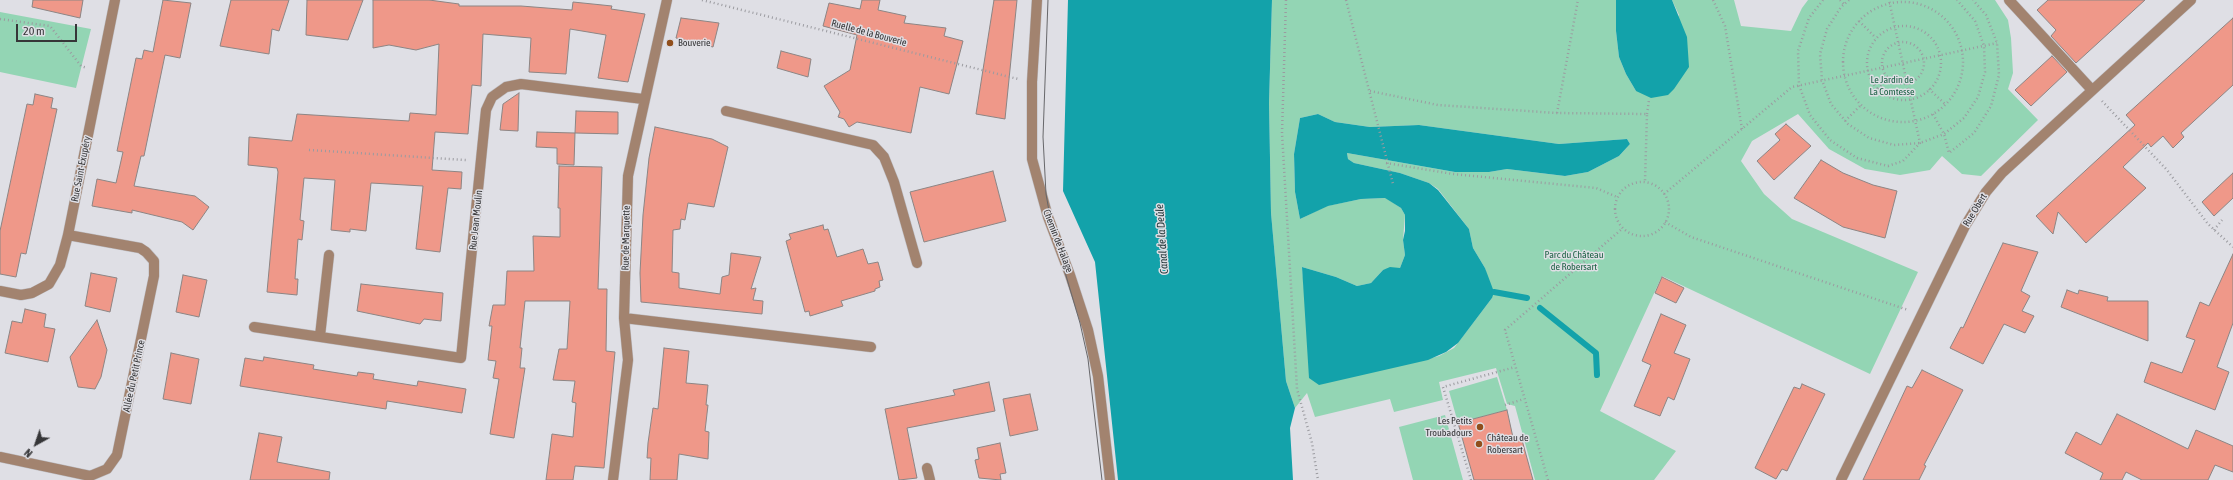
<!DOCTYPE html>
<html>
<head>
<meta charset="utf-8">
<style>
  body { margin:0 }
  #map { position:relative; width:2233px; height:480px; overflow:hidden; background:#dfdfe5; font-family:"Asap Condensed",sans-serif }
  canvas { display:block }
  .north { position:absolute; left:16px; top:424px; width:40px; height:40px; -webkit-text-stroke:3px #dfdfe5; paint-order:stroke; rotate:220deg; font-size:11px; font-weight:700; line-height:16px; text-align:center; color:#363638 }
  .north::after { content:''; display:block; margin:auto; width:14px; height:18px; background:#363638; clip-path:polygon(50% 0,100% 100%,50% 72%,0 100%) }
  .scale { position:absolute; left:16px; top:24px; width:61px; height:18px; box-sizing:border-box; border:2px solid #363638; border-top:0; padding-left:5px; font-size:12px; line-height:14px; white-space:nowrap; color:#363638; -webkit-text-stroke:3px #dfdfe5; paint-order:stroke }
</style>
</head>
<body>
<div id="map">
<canvas width="2233" height="480"></canvas>
<div class="north">N</div>
<div class="scale">20 m</div>
</div>
<script>
const g = document.querySelector('canvas').getContext('2d');
g.lineJoin = 'round';
function paint(path, color) { g.fillStyle = color; g.fill(path, 'evenodd'); }
const toPath = rows => new Path2D(rows.map(r => 'M' + r).join(''));
function strokePath(path, color, width, dash) { g.strokeStyle = color; g.lineWidth = width; g.lineCap = dash ? 'butt' : 'round'; g.setLineDash(dash || []); g.stroke(path); }
function write(font, color, halo, rows, align = 'center') {
  g.font = font + ' "Asap Condensed",sans-serif'; g.lineWidth = 3; g.setLineDash([]); g.textBaseline = 'middle'; g.strokeStyle = halo; g.fillStyle = color; for (const [text, x, y, turn = 0] of rows) {
    g.save(); g.translate(x, y); g.rotate((+turn || 0) * Math.PI / 180); g.textAlign = isNaN(turn) ? turn : align; if (halo) g.strokeText(text, 0, 0); g.fillText(text, 0, 0); g.restore();
  }
}
const green = toPath([
  [1272,0,1616,0,1616,31,1619,57,1626,74,1636,91,1679,15,1672,0,1734,0,1741,26,1791,31,1802,8,1808,0,1995,0,2008,20,2011,38,2013,73,2008,89,2038,120,1981,176,1962,174,1942,156,1930,170,1900,175,1865,169,1829,149,1798,114,1752,141,1741,161,1764,194,1792,219,1918,272,1870,374,1662,276,1600,411,1676,451,1654,480,1535,480,1515,406,1507,404,1496,368,1439,382,1443,400,1394,412,1390,399,1315,417,1307,393,1295,408,1286,381,1271,213,1269,103],
  [1318,114,1335,122,1370,127,1419,125,1559,144,1627,139,1630,144,1619,156,1588,172,1565,176,1507,169,1489,172,1455,172,1347,153,1348,159,1354,163,1400,173,1429,183,1438,189,1469,229,1473,248,1485,268,1492,298,1454,348,1439,356,1417,362,1306,310,1302,267,1336,277,1357,286,1371,283,1383,270,1400,268,1405,255,1403,240,1405,215,1401,208,1386,198,1361,199,1327,206,1300,219,1295,192,1294,154,1300,118],
  [0,12,91,29,76,88,0,72],
  [1497,377,1507,410,1458,423,1449,391],
  [1445,415,1463,480,1413,480,1399,427]
]);
const water = toPath([
  [1068,0,1272,0,1269,103,1271,213,1286,381,1295,408,1290,428,1293,480,1118,480,1095,262,1063,191],
  [1616,0,1672,0,1687,37,1689,67,1674,89,1668,95,1651,98,1636,91,1626,74,1619,57,1616,31],
  [1318,114,1335,122,1370,127,1419,125,1559,144,1627,139,1630,144,1619,156,1588,172,1565,176,1507,169,1489,172,1455,172,1347,153,1348,159,1354,163,1400,173,1429,183,1438,190,1469,229,1473,248,1485,268,1494,292,1492,298,1458,343,1446,352,1428,360,1319,385,1309,378,1302,267,1336,277,1357,286,1371,283,1383,270,1390,267,1400,268,1405,255,1403,240,1405,231,1405,215,1401,208,1385,198,1361,199,1328,206,1300,219,1295,192,1294,154,1300,118]
]);
const stream = toPath([
  [1494,292,1527,298],
  [1540,308,1596,353,1597,375]
]);
const building = toPath([
  [33,0,83,0,80,18,32,7,33,0],
  [163,0,191,3,180,58,165,55,144,156,141,156,134,186,195,196,209,207,193,230,182,222,132,210,132,213,92,206,97,179,116,183,123,152,117,151,136,58,142,59,144,50,153,52,163,0],
  [231,0,289,0,279,31,272,29,269,54,220,46,231,0],
  [307,0,363,0,348,40,306,35,307,0],
  [373,0,429,0,459,4,459,6,521,6,572,10,573,2,612,6,611,9,645,14,628,82,598,78,606,35,570,29,566,74,529,72,531,38,483,34,481,86,472,85,468,134,435,132,432,170,462,172,461,189,448,188,440,252,416,249,423,186,371,183,366,231,350,229,350,232,331,230,335,180,304,178,300,220,304,221,302,240,298,239,295,279,298,279,297,295,267,292,278,172,277,168,248,165,249,137,292,141,297,114,409,121,410,113,436,115,439,44,416,50,389,45,373,48,373,0],
  [862,0,880,0,878,10,906,16,904,23,946,28,944,36,963,41,949,94,920,87,911,133,857,122,849,127,844,119,838,117,840,112,824,86,850,70,857,35,823,26,829,3,860,9,862,0],
  [994,0,1017,0,1005,119,976,114,994,0],
  [2048,0,2145,0,2076,63,2051,36,2056,30,2037,10,2048,0],
  [681,18,719,23,713,47,676,38,681,18],
  [2233,18,2233,85,2181,133,2184,137,2173,148,2163,136,2151,147,2148,143,2123,167,2146,188,2086,243,2058,212,2053,234,2036,216,2135,125,2126,115,2233,18],
  [781,51,811,59,808,77,777,68,781,51],
  [2052,56,2067,72,2031,106,2015,90,2052,56],
  [519,93,518,131,500,130,503,104,519,93],
  [35,94,53,98,51,108,57,109,26,254,21,253,16,277,0,274,0,231,27,104,33,105,35,94],
  [576,111,618,112,618,134,575,133,576,111],
  [1786,124,1811,146,1774,180,1757,161,1780,140,1775,134,1786,124],
  [655,127,712,139,728,147,714,207,688,203,685,220,681,219,680,229,673,230,672,272,679,273,679,288,720,294,722,277,729,275,731,253,761,257,751,289,756,288,753,300,763,301,762,314,641,302,640,273,643,215,649,158,655,127],
  [537,132,575,133,574,165,557,164,557,148,536,147,537,132],
  [1821,160,1843,173,1873,185,1897,191,1885,238,1843,227,1794,198,1821,160],
  [559,166,602,167,598,289,607,289,606,351,615,352,604,468,575,466,573,480,546,480,552,434,573,437,576,403,572,402,575,381,553,380,559,349,567,349,570,301,525,301,520,348,522,348,520,368,525,368,514,438,490,434,499,379,493,378,496,361,488,360,492,326,489,326,493,305,505,305,507,271,534,271,533,236,560,237,560,208,558,208,559,166],
  [993,171,1006,221,924,242,910,192,993,171],
  [2233,173,2233,198,2214,216,2202,202,2233,173],
  [823,225,824,230,828,229,837,257,863,249,868,264,878,262,883,280,879,281,880,287,875,289,875,291,841,301,843,306,810,316,809,311,805,312,786,241,791,239,789,234,823,225],
  [2003,243,2038,252,2021,291,2030,296,2022,311,2034,316,2025,333,2004,324,1983,364,1950,348,1961,327,1963,328,2003,243],
  [2233,254,2233,323,2217,367,2229,372,2215,410,2144,382,2151,362,2182,373,2195,340,2186,337,2200,302,2209,306,2233,254],
  [91,273,117,278,110,312,85,306,91,273],
  [183,275,207,280,199,317,176,312,183,275],
  [1662,277,1684,288,1676,303,1655,293,1662,277],
  [361,284,443,293,441,321,424,319,420,324,357,311,361,284],
  [2067,290,2078,294,2079,290,2108,297,2107,301,2148,301,2148,341,2061,307,2067,290],
  [25,309,46,314,44,327,55,329,48,362,5,353,12,321,22,323,25,309],
  [1661,314,1686,325,1674,353,1690,359,1674,400,1668,397,1660,416,1634,406,1651,365,1642,361,1661,314],
  [97,320,107,350,101,377,95,389,78,387,70,357,97,320],
  [664,348,689,351,686,383,708,385,706,405,708,405,705,431,709,432,708,459,679,454,677,480,650,480,651,458,647,458,648,443,653,408,658,409,664,348],
  [171,353,199,359,191,404,163,399,171,353],
  [264,357,314,365,313,369,357,376,358,372,374,374,373,379,417,386,418,381,466,389,462,413,387,401,386,409,240,386,245,358,263,361,264,357],
  [1922,370,1963,390,1924,465,1926,466,1919,480,1863,480,1907,386,1912,388,1922,370],
  [989,382,995,411,907,428,917,478,899,480,885,409,955,395,953,390,989,382],
  [1802,384,1825,394,1787,471,1782,469,1776,479,1755,468,1794,387,1800,389,1802,384],
  [1030,394,1038,430,1010,436,1003,399,1030,394],
  [1507,410,1514,442,1522,440,1533,480,1474,480,1458,423,1507,410],
  [2117,414,2188,449,2196,430,2233,446,2233,472,2215,465,2208,480,2142,480,2126,472,2122,480,2100,480,2103,473,2065,453,2076,432,2101,445,2117,414],
  [259,433,282,437,277,462,330,472,329,480,250,480,259,433],
  [1000,443,1006,473,1000,474,1001,480,979,478,975,460,979,459,977,448,1000,443]
]);
const path = toPath([
  [702,0,1018,79],
  [1286,0,1282,133,1297,389,1312,443,1318,480],
  [1346,0,1393,184],
  [1713,0,1725,26,1742,129],
  [1823,0,1809,18,1798,51,1799,85,1810,115,1830,140,1857,158,1888,166,1903,161,1920,143,1889,0],
  [1840,0,1844,4],
  [1849,0,1841,7,1827,29,1820,54,1822,80,1831,104,1848,124,1869,138,1894,145,1920,143,1944,134,1964,118,1978,97,1985,72,1984,46,1975,21,1957,0],
  '1843 62a60 60 0 1 1 120 0a60 60 0 1 1-120 0Z',
  [0,19,50,26,81,66,87,68],
  [1859,21,1876,38],
  '1867 63a37 37 0 1 1 74 0a37 37 0 1 1-74 0Z',
  '1882 63a21 21 0 1 1 42 0a21 21 0 1 1-42 0Z',
  [1878,89,1888,78],
  [1929,89,1946,105],
  [1370,91,1438,105,1557,113,1647,114,1645,181],
  [2102,101,2167,170,2208,224,2233,247],
  [1557,113,1578,0],
  [1647,114,1649,100],
  [1933,114,1944,134,1949,153,1974,133,1991,106,1999,75,1997,43,1986,15,1973,0],
  [1845,121,1860,106],
  [309,150,466,160],
  [1386,163,1453,174,1596,188,1617,197],
  '1615 209a27 27 0 1 1 54 0a27 27 0 1 1-54 0Z',
  [1664,194,1792,87,1997,43],
  [1665,222,1691,237,1908,310],
  [2214,230,2222,220],
  [1505,405,1524,399],
  [1471,480,1443,387,1515,367],
  [1548,480,1505,330,1623,228]
]);
const minor = toPath([
  [1037,0,1032,82,1032,159,1048,217,1070,275,1088,330,1098,376,1110,480],
  [2009,0,2092,90],
  [726,111,873,145,884,157,894,182,917,263],
  [0,291,21,295,32,293,49,284,60,265,68,235,115,0],
  [624,318,871,347],
  [254,327,461,358,486,110,492,97,506,87,521,84,643,99],
  [320,336,329,255],
  [0,457,90,476,107,469,117,455,154,276,154,261,146,252,140,248,68,235],
  [927,468,930,480],
  [613,480,628,360,624,318,628,176,667,0],
  [1841,480,1965,226,1986,192,2002,173,2191,0]
]);
const tram = toPath([
  [1048,0,1043,137,1046,194,1052,228,1080,323,1088,359,1102,480]
]);
const markers = [
  [670,43,4,"#904e1c"],
  [1480,427,4,"#904e1c"],
  [1479,444,4,"#904e1c"]
];
const streetNames = [
  ["Ruelle de la Bouverie",869,33,15],
  ["Rue Saint-Exupéry",81,169,-79],
  ["Rue Obert",1975,210,-59],
  ["Rue Jean Moulin",476,220,-84],
  ["Rue de Marquette",626,238,-89],
  ["Chemin de Halage",1058,241,69],
  ["Allée du Petit Prince",134,376,-78]
];
const poiNames = [
  ["Bouverie",678,43],
  ["Les Petits",1472,421,"right"],
  ["Troubadours",1472,433,"right"],
  ["Château de",1487,438],
  ["Robersart",1487,450]
];
const parkNames = [
  ["Le Jardin de",1892,80],
  ["La Comtesse",1892,92],
  ["Parc du Château",1574,255],
  ["de Robersart",1574,267]
];
const waterNames = [
  ["Canal de la Deûle",1162,239,-94]
];
paint(green, '#93d5b4');
paint(water, '#13a2aa');
strokePath(stream, '#13a2aa', 6);
paint(building, '#ef9889');
strokePath(building, '#8c8584', 1);
strokePath(minor, '#bdbdc2', 11);
strokePath(path, '#9b9ba0', 2.5, [1, 3]);
strokePath(minor, '#a2836f', 10);
strokePath(tram, '#67676a', 1);
for (const [x, y, r, color] of markers) { const dot = new Path2D(); dot.arc(x, y, r, 0, 2 * Math.PI); g.fillStyle = color; g.fill(dot); strokePath(dot, '#dfdfe5', 1.5); }
write('10px', '#363638', '#dfdfe5', streetNames);
write('10px', '#363638', '#dfdfe5', poiNames, 'left');
write('10px', '#1f6347', '#dfdfe5', parkNames);
write('italic 11px', '#192e30', '#dfdfe5', waterNames);
</script>
</body>
</html>
